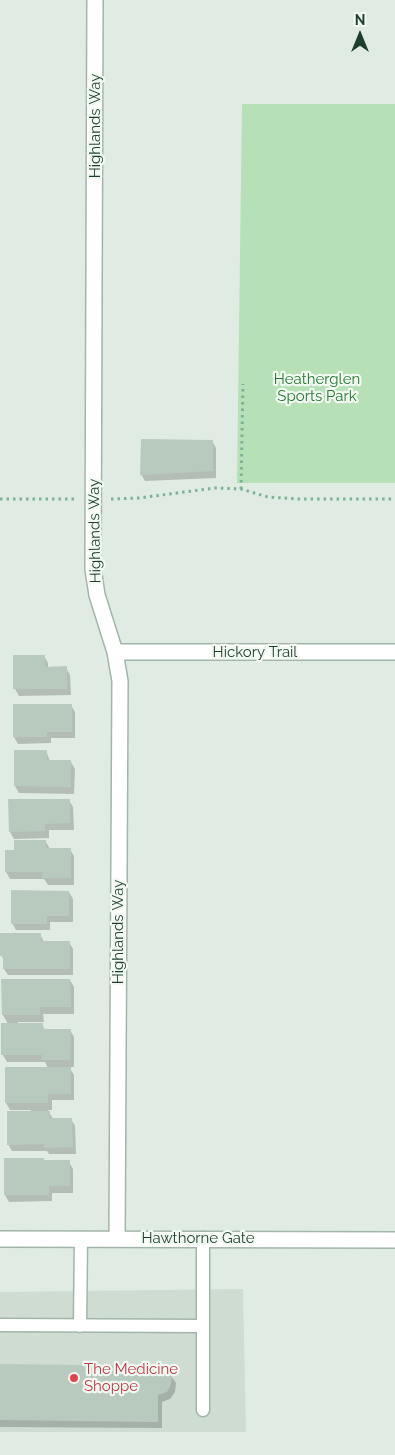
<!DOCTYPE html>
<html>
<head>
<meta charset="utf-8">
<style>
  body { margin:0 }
  #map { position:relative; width:395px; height:1455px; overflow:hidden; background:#e0ece3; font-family:Raleway,sans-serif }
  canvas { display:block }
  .north { position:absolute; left:335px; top:10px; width:50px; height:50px; -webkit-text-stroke:4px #f1f9f2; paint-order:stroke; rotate:0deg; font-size:14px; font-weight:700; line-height:20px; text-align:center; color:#1f3f2d }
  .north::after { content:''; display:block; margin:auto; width:18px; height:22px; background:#1f3f2d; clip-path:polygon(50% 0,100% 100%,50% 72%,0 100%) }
</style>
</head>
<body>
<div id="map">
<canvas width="395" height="1455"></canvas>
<div class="north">N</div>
</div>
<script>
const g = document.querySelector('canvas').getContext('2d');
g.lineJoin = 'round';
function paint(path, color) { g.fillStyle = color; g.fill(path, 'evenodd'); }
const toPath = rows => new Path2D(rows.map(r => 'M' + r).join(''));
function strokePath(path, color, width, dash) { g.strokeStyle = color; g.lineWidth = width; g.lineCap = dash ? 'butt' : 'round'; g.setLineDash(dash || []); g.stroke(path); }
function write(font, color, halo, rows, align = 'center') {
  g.font = font + ' Raleway,sans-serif'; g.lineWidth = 4.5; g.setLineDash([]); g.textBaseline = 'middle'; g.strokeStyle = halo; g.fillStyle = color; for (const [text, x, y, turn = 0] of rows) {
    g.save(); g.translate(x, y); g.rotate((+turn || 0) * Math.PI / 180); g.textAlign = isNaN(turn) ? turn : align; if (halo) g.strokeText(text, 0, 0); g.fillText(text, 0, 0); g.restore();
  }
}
const built = toPath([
  [243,1289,246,1432,0,1432,0,1292]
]);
const green = toPath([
  [242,104,395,104,395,483,237,483]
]);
const shadow = toPath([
  [212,441,216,448,216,478,145,481,141,474],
  [44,656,48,663,48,668,66,668,70,675,71,695,19,696,15,689],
  [71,705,75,712,75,738,51,738,51,743,18,744,14,737],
  [15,751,46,751,50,761,71,762,75,769,74,794,19,793,15,786],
  [69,800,73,807,74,830,49,830,49,838,14,839,10,832],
  [46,842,50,849,70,849,74,856,74,885,48,885,44,879,10,879,6,872,7,852,15,852],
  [69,892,73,899,73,922,50,922,50,930,16,930,12,923],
  [40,934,44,942,69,942,73,949,73,975,8,975,4,969,4,960,1,955],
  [70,980,74,987,74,1014,43,1014,44,1022,18,1022,18,1024,42,1024,45,1030,70,1030,74,1037,74,1067,69,1067,74,1075,74,1100,52,1100,52,1110,48,1110,53,1119,71,1119,75,1126,76,1154,49,1154,47,1151,12,1151,8,1144,31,1112,31,1110,10,1110,6,1103,48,1068,45,1062,7,1062,3,1055,8,1024,3,1015],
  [45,1162,69,1162,73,1169,73,1193,52,1193,52,1201,9,1202,5,1195],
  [0,1365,171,1376,176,1383,175,1392,170,1399,162,1402,162,1428,0,1427]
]);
const building = toPath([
  [141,439,213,440,213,471,140,475],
  [13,655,45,655,45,667,67,666,67,689,13,689],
  [13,704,72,704,72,732,47,732,47,737,13,737],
  [14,750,47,750,47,760,71,760,71,787,14,786],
  [8,799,70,799,70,823,45,824,45,831,9,832],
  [14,840,46,840,46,848,71,848,71,878,42,878,42,872,5,872,5,850,14,850],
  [11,890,69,891,69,916,47,916,47,924,11,924],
  [0,933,41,933,41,941,70,941,70,969,3,969,3,956,0,956],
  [1,979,70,979,71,1007,40,1007,40,1015,2,1015],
  [1,1023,43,1023,43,1029,71,1029,70,1060,42,1060,42,1055,1,1055],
  [5,1067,71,1067,71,1094,48,1094,48,1103,5,1103],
  [7,1111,50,1111,50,1118,72,1118,73,1147,44,1148,44,1144,7,1145],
  [4,1158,44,1158,44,1160,70,1160,70,1186,49,1186,49,1195,4,1195],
  [0,1364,158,1366,167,1369,172,1375,171,1384,167,1392,158,1395,158,1422,0,1420]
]);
const path = toPath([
  [241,489,243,384],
  [0,499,74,499],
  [111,499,139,498,215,488,241,489,268,497,298,499,395,499]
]);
const service = toPath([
  [0,1325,203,1326],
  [80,1326,81,1238],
  [203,1410,203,1238]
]);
const minor = toPath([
  [95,0,93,569,97,595,115,652,120,681,117,1238],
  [115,652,395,652]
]);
const tertiary = toPath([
  [0,1239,395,1240]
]);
const markers = [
  [74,1378,5,"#e0444e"]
];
const streetNames = [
  ["Highlands Way",95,126,-90],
  ["Highlands Way",95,531,-91],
  ["Hickory Trail",255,652],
  ["Highlands Way",118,932,-90],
  ["Hawthorne Gate",198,1238]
];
const parkNames = [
  ["Heatherglen",317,379],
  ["Sports Park",317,396]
];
const healthNames = [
  ["The Medicine",84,1369],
  ["Shoppe",84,1386]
];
paint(built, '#cedcd2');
paint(green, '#b6e0b6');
paint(shadow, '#0003');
paint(building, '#b8cabe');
strokePath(service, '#a2b5a9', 15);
strokePath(minor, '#a2b5a9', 18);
strokePath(tertiary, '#a2b5a9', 18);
strokePath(path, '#7db394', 3, [2.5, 4]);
strokePath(service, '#fff', 12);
strokePath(minor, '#fff', 15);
strokePath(tertiary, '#fff', 15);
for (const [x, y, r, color] of markers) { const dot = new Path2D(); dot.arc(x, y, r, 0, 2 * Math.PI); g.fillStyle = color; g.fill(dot); strokePath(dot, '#f1f9f2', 2); }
write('15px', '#1f3f2d', '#f1f9f2', streetNames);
write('15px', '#257a2f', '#f1f9f2', parkNames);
write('15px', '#be3a42', '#f1f9f2', healthNames, 'left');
</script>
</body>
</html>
